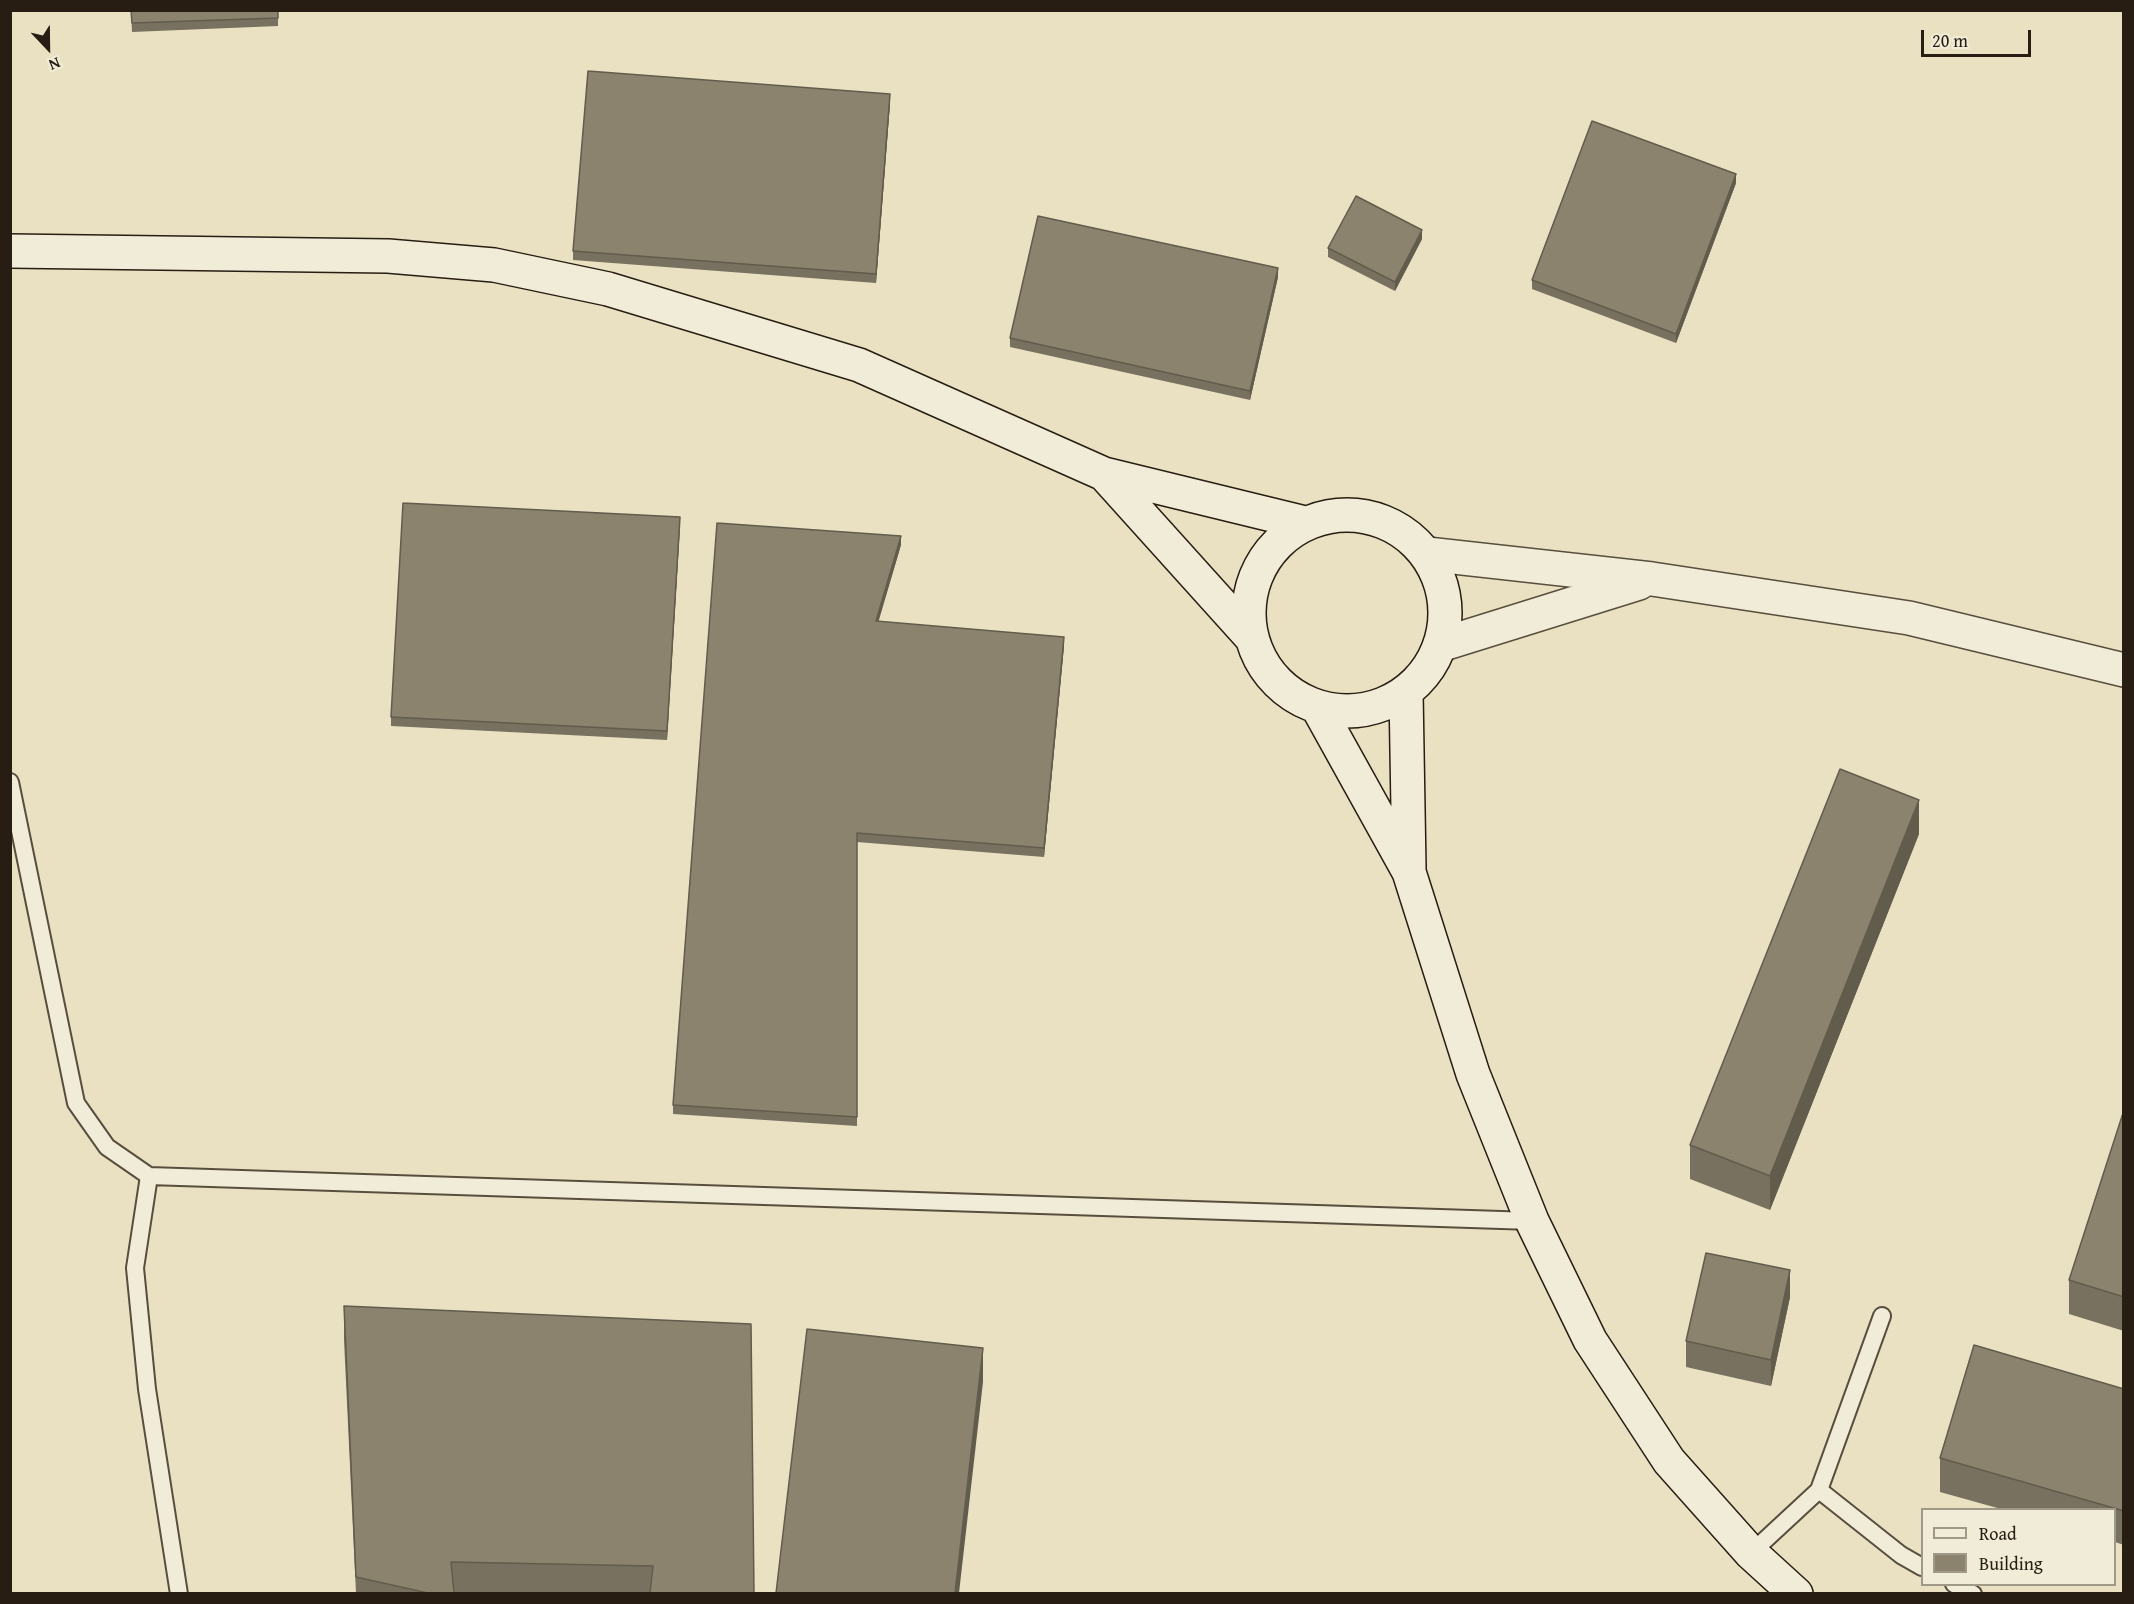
<!DOCTYPE html>
<html>
<head>
<meta charset="utf-8">
<style>
  body { margin:0 }
  #map { position:relative; width:2134px; height:1604px; overflow:hidden; background:#eae1c2; font-family:"Gentium Book Plus",serif }
  canvas { display:block }
  .frame { position:absolute; inset:0; border:12px solid #271d12; pointer-events:none }
  .legend { position:absolute; left:1921px; top:1508px; width:195px; height:78px; box-sizing:border-box; background:#f1ecd7; border:2px solid #a09988; margin:0; padding:8px 10px; list-style:none; font-size:18px; color:#271d12 }
  .legend li { display:flex; align-items:center; gap:12px; height:30px }
  .legend b { width:30px; border:2px solid #a09988 }
  .north { position:absolute; left:18px; top:18px; width:60px; height:60px; -webkit-text-stroke:4px #f1ecd7; paint-order:stroke; rotate:158deg; font-size:16px; font-weight:700; line-height:24px; text-align:center; color:#271d12 }
  .north::after { content:''; display:block; margin:auto; width:21px; height:27px; background:#271d12; clip-path:polygon(50% 0,100% 100%,50% 72%,0 100%) }
  .scale { position:absolute; left:1921px; top:30px; width:110px; height:27px; box-sizing:border-box; border:3px solid #271d12; border-top:0; padding-left:8px; font-size:18px; line-height:21px; white-space:nowrap; color:#271d12; -webkit-text-stroke:4px #f1ecd7; paint-order:stroke }
</style>
</head>
<body>
<div id="map">
<canvas width="2134" height="1604"></canvas>
<div class="frame"></div>
<ul class="legend">
<li><b style="height:8px;background:#f1ecd7"></b>Road</li>
<li><b style="height:16px;background:#8c836e"></b>Building</li>
</ul>
<div class="north">N</div>
<div class="scale">20 m</div>
</div>
<script>
const g = document.querySelector('canvas').getContext('2d');
g.lineJoin = 'round';
const toPath = rows => new Path2D(rows.map(r => 'M' + r).join(''));
function strokePath(path, color, width, dash) { g.strokeStyle = color; g.lineWidth = width; g.lineCap = dash ? 'butt' : 'round'; g.setLineDash(dash || []); g.stroke(path); }
function paint(path, color) { g.fillStyle = color; g.fill(path, 'evenodd'); }
const lane = toPath([
  [10,782,76,1103,107,1147,149,1176,1532,1221],
  [149,1176,135,1268,147,1389,179,1594],
  [1819,1490,1882,1316],
  [1751,1553,1819,1490,1901,1555,1922,1567],
  [1954,1584,1973,1594]
]);
const street = toPath([
  [1427,554,1652,579,1909,618,2124,670],
  [1440,645,1639,583]
]);
const secondary = toPath([
  [10,251,388,256,494,265,608,289,859,365,1104,474,1305,523],
  [1104,474,1250,636],
  '1249 613a98 98 0 1 1 196 0a98 98 0 1 1-196 0Z',
  [1406,692,1409,868],
  [1318,708,1409,872,1473,1074,1532,1221,1590,1340,1669,1461,1751,1553,1796,1594]
]);
const wall = toPath([
  [131,10,278,10,278,26,132,32],
  [890,103,876,283,573,260,573,251],
  [1736,183,1676,343,1532,289,1532,280],
  [1422,239,1395,291,1328,257,1328,248],
  [1278,277,1250,400,1010,347,1010,338],
  [680,526,667,740,391,726,391,717],
  [901,545,878,621,1064,646,1044,857,857,842,857,1126,673,1114,673,1105],
  [1919,834,1770,1210,1690,1179,1690,1145],
  [2124,1110,2124,1331,2069,1314,2069,1280],
  [1790,1297,1771,1386,1686,1367,1686,1341],
  [344,1306,754,1593,356,1593,344,1340],
  [2124,1389,2124,1545,2115,1542,2115,1509,2001,1509,1940,1492,1940,1458]
]);
const shadedWall = toPath([
  [890,94,890,103,876,283,876,274],
  [1736,174,1736,183,1676,343,1676,334],
  [1422,230,1422,239,1395,291,1395,282],
  [1278,268,1278,277,1250,400,1250,391],
  [680,517,680,526,667,740,667,731],
  [901,536,901,545,876,630,876,621],
  [1064,637,1064,646,1044,857,1044,848],
  [1919,800,1919,834,1770,1210,1770,1176],
  [1790,1270,1790,1297,1771,1386,1771,1360],
  [983,1348,983,1382,959,1593,955,1593]
]);
const building = toPath([
  [131,10,278,10,278,18,132,23,131,10],
  [588,71,890,94,876,274,573,251,588,71],
  [1592,121,1736,174,1676,334,1532,280,1592,121],
  [1356,196,1422,230,1395,282,1328,248,1356,196],
  [1038,216,1278,268,1250,391,1010,338,1038,216],
  [403,503,680,517,667,731,391,717,403,503],
  [717,523,901,536,876,621,1064,637,1044,848,857,833,857,1117,673,1105,717,523],
  [1840,769,1919,800,1770,1176,1690,1145,1840,769],
  [2124,1110,2124,1297,2069,1280,2124,1110],
  [1706,1253,1790,1270,1771,1360,1686,1341,1706,1253],
  [344,1306,751,1324,754,1593,650,1593,653,1566,451,1562,454,1593,428,1593,356,1577,344,1306],
  [807,1329,983,1348,955,1593,776,1593,807,1329],
  [1974,1345,2124,1389,2124,1511,1940,1458,1974,1345]
]);
strokePath(lane, '#584e3e', 20);
strokePath(street, '#584e3e', 36);
strokePath(secondary, '#271d12', 36);
strokePath(lane, '#f1ecd7', 16);
strokePath(street, '#f1ecd7', 33);
strokePath(secondary, '#f1ecd7', 33);
paint(wall, '#78715f');
paint(shadedWall, '#625c4d');
paint(building, '#8c836e');
strokePath(building, '#625c4d', 1.5);
</script>
</body>
</html>
